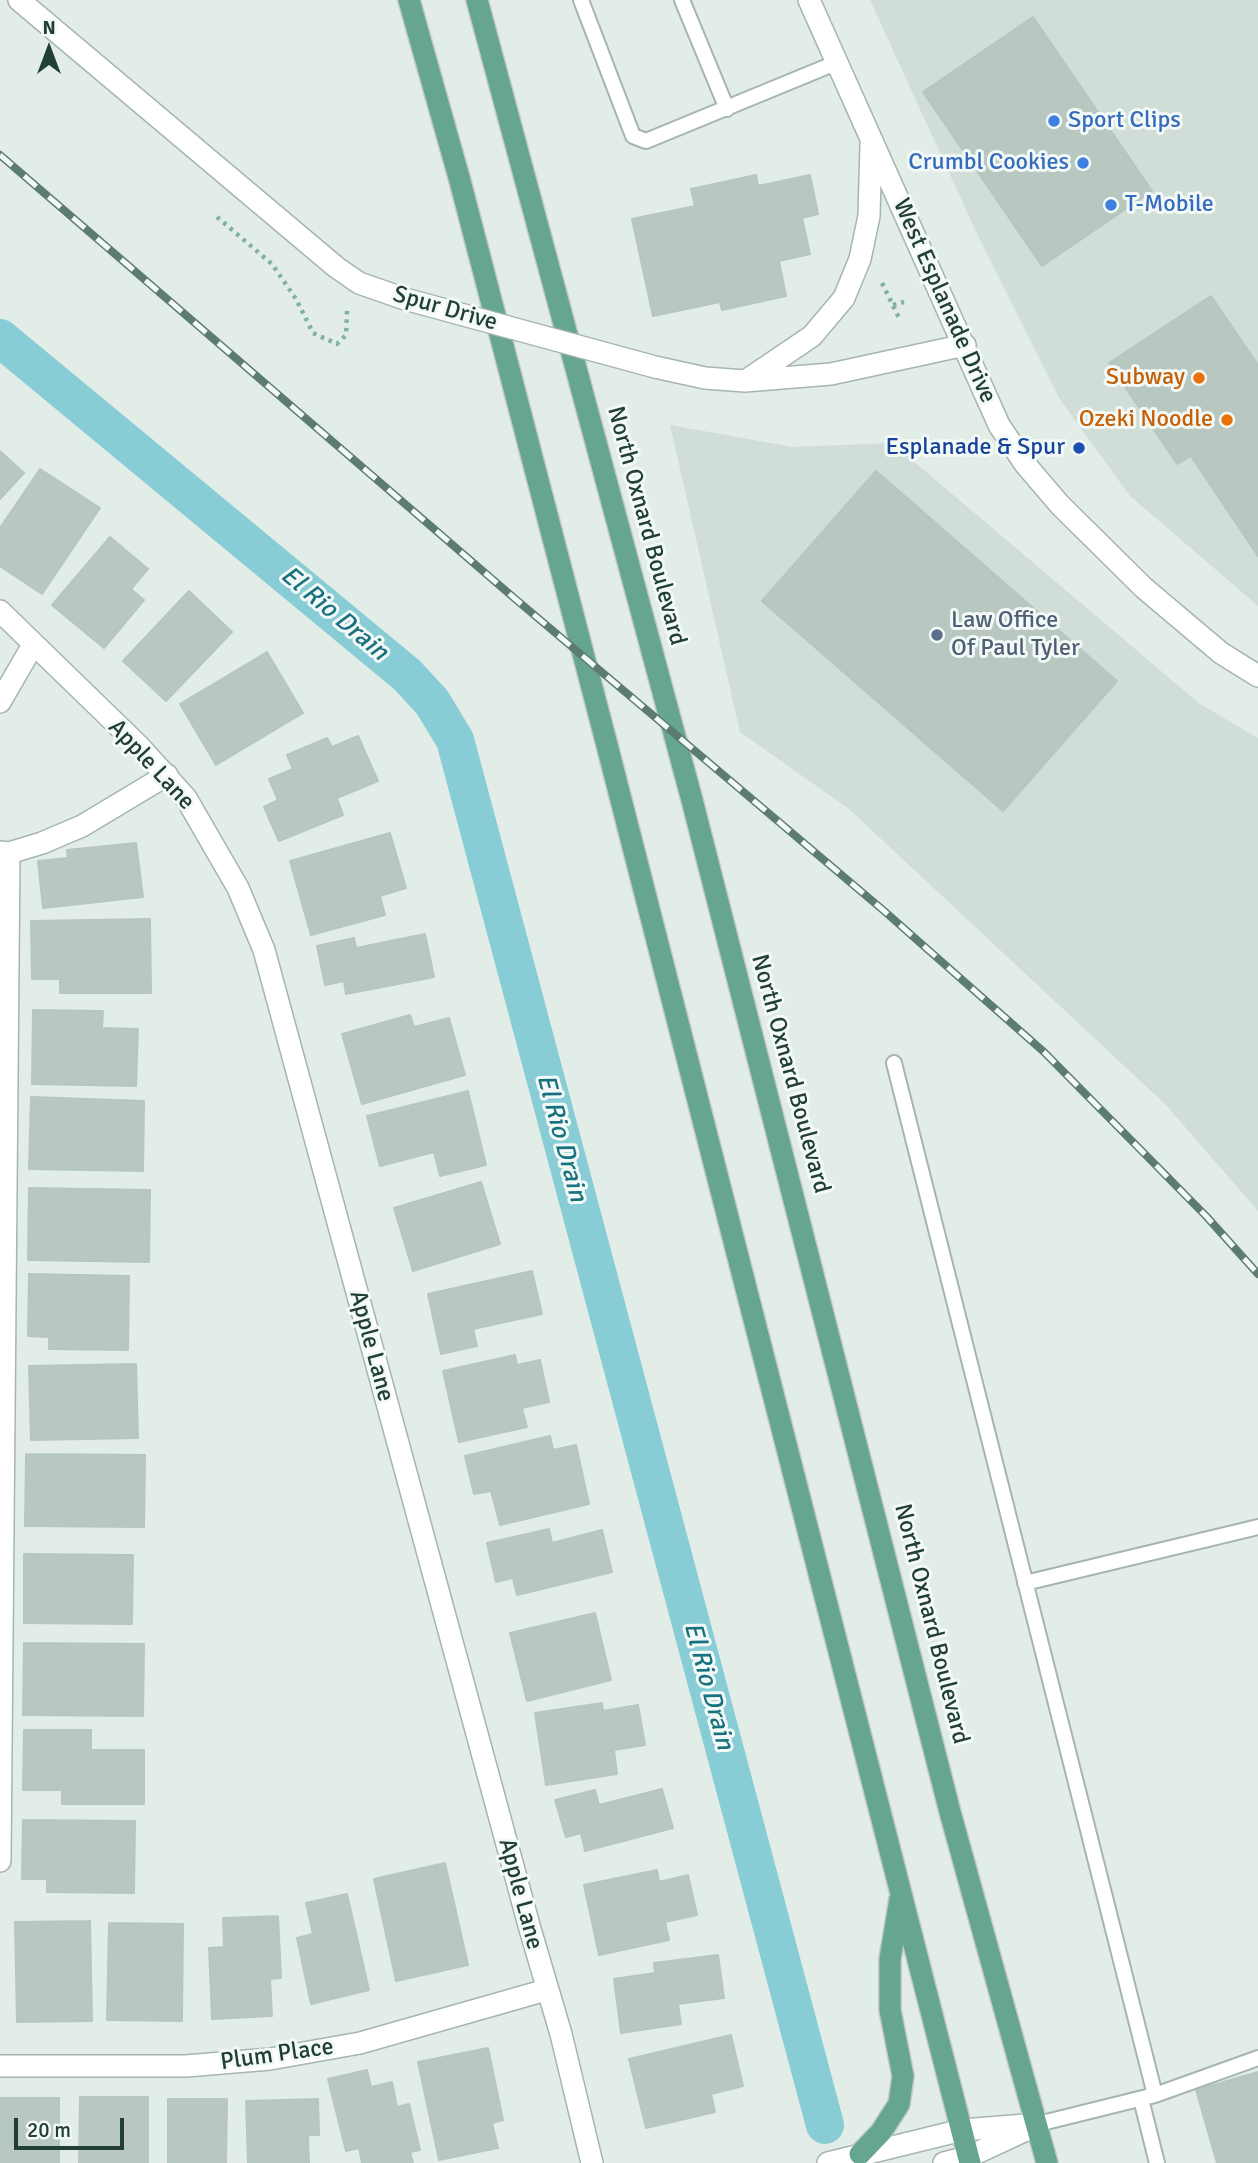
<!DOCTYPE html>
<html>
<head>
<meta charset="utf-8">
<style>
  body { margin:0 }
  #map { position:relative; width:1258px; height:2163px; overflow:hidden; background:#e3ede8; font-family:Signika,sans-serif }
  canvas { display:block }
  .north { position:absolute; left:14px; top:14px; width:70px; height:70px; -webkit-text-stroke:5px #f3f9f6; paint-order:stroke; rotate:0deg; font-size:19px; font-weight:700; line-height:28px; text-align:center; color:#213f36 }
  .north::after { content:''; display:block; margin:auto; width:24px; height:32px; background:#213f36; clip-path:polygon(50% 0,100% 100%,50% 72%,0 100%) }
  .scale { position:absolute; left:14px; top:2118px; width:110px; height:32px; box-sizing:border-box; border:4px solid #213f36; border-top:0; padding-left:9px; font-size:21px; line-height:24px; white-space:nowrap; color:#213f36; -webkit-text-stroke:5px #f3f9f6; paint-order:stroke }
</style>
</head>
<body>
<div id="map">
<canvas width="1258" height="2163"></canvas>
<div class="north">N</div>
<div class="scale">20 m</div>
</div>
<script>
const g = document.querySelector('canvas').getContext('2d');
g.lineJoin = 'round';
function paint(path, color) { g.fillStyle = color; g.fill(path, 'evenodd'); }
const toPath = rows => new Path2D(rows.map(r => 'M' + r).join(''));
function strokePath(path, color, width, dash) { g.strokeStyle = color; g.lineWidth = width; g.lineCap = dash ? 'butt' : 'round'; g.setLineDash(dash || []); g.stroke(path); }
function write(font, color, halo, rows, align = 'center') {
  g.font = font + ' Signika,sans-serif'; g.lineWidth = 6; g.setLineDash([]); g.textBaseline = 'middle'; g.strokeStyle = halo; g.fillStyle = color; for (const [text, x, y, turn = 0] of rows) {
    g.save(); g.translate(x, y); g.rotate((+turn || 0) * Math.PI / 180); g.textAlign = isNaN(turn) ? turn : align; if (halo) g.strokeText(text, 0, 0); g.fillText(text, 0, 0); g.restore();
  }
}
const built = toPath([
  [870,0,1258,0,1258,606,1130,496,1059,398,978,236],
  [670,425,793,447,892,443,1200,704,1258,738,1258,1211,1166,1105,849,809,740,732]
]);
const canal = toPath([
  [0,338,407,675,432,702,455,740,825,2125]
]);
const building = toPath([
  [1033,17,1152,191,1042,266,923,92,1033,17],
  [756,175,758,186,810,175,818,214,802,218,810,254,779,261,786,296,722,310,720,302,653,316,632,219,695,206,691,189,756,175],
  [1211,296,1258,365,1258,556,1191,456,1177,464,1109,363,1211,296],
  [0,451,24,473,0,499,0,451],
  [40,469,100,508,42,594,0,566,0,528,40,469],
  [876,471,1117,681,1003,811,762,601,876,471],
  [110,537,148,569,131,589,144,600,104,648,52,605,110,537],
  [189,591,232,632,166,701,123,661,189,591],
  [267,652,303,713,216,765,180,704,267,652],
  [358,736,378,781,337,798,343,815,279,841,264,807,278,800,269,779,293,769,287,755,327,738,332,747,358,736],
  [390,833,406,888,380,896,385,915,311,935,290,861,390,833],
  [136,843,143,897,43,908,38,861,68,858,67,850,136,843],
  [150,919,151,993,60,993,60,979,32,979,31,921,150,919],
  [425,934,434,977,346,994,344,981,325,985,317,946,354,938,356,948,425,934],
  [33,1010,103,1011,102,1028,138,1029,136,1086,32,1084,33,1010],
  [410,1015,414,1027,449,1018,465,1075,362,1104,342,1034,410,1015],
  [468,1091,486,1165,440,1176,434,1152,380,1166,367,1116,468,1091],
  [31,1097,144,1101,143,1171,29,1169,31,1097],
  [481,1182,500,1244,413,1271,394,1208,481,1182],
  [29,1188,150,1190,149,1262,28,1260,29,1188],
  [532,1271,542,1314,473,1329,477,1346,441,1354,428,1294,532,1271],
  [29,1274,129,1276,128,1350,49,1349,49,1337,28,1336,29,1274],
  [515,1355,517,1365,540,1360,549,1402,522,1408,527,1427,459,1442,443,1371,515,1355],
  [136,1364,138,1438,31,1440,29,1366,136,1364],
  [550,1436,553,1450,576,1445,589,1504,500,1525,491,1491,474,1494,465,1456,550,1436],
  [26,1454,145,1455,144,1527,25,1526,26,1454],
  [549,1529,552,1543,602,1530,612,1572,517,1595,513,1578,496,1582,487,1543,549,1529],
  [24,1554,133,1555,132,1624,24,1623,24,1554],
  [595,1613,611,1680,527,1701,510,1633,595,1613],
  [24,1643,144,1644,143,1716,23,1715,24,1643],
  [602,1703,603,1711,638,1705,645,1745,614,1750,617,1774,546,1785,535,1713,602,1703],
  [24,1730,91,1730,91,1750,144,1750,144,1804,62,1804,62,1790,23,1790,24,1730],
  [662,1789,673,1828,585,1851,581,1833,566,1837,555,1800,595,1790,599,1805,662,1789],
  [23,1820,135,1821,134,1893,47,1892,47,1879,22,1879,23,1820],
  [445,1863,468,1965,396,1981,374,1879,445,1863],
  [657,1870,659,1882,688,1875,697,1915,665,1922,669,1940,599,1955,584,1885,657,1870],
  [347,1894,369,1990,311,2004,297,1938,313,1934,306,1903,347,1894],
  [278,1916,281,1978,270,1979,272,2016,212,2019,209,1948,224,1947,223,1918,278,1916],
  [90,1921,92,2021,17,2022,15,1922,90,1921],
  [109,1923,183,1924,182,2021,107,2020,109,1923],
  [718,1955,724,1998,678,2004,681,2024,621,2033,614,1979,655,1973,654,1963,718,1955],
  [731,2035,743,2086,711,2094,715,2112,646,2128,629,2059,731,2035],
  [488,2048,503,2120,492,2123,498,2148,439,2160,418,2062,488,2048],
  [367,2070,371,2087,392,2082,397,2107,409,2104,420,2150,410,2152,413,2163,362,2163,359,2148,346,2151,328,2079,367,2070],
  [1258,2072,1258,2163,1217,2163,1196,2090,1258,2072],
  [80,2097,148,2097,148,2163,79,2163,80,2097],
  [0,2098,59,2098,59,2163,0,2163,0,2098],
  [168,2099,227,2099,226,2163,168,2163,168,2099],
  [318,2099,319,2135,308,2135,309,2163,248,2163,246,2101,318,2099]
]);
const path = toPath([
  [217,217,272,264,296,299,313,333,337,344,346,335,347,311],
  [882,283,899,318],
  [893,305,904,302]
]);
const service = toPath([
  [581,0,633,136,646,141,838,62],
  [682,0,727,109],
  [894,1063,1155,2095],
  [1025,1583,1258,1527],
  [1141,2099,1157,2163],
  [1038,2124,1155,2095,1258,2058]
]);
const minor = toPath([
  [0,611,139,746,186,798,238,888,264,950,530,1929,561,2034,592,2163],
  [0,702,33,645],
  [0,852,9,853,42,843,82,826,167,775],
  [0,1861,9,853],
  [0,2066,186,2066,270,2059,360,2043,546,1990],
  [828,2163,962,2130,1038,2124],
  [944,2163,968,2157,1026,2130]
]);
const tertiary = toPath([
  [19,0,336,267,359,283,405,299],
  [809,0,999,425,1025,464,1060,505,1144,588,1221,653,1258,676],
  [655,367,705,378,745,381,831,374,965,345],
  [747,380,812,336,844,298,860,259,869,216,871,144]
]);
const primary = toPath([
  [409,0,460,181,608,749,970,2163],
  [477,0,692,800,950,1812,1047,2163],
  [860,2154,881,2132,899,2104,903,2076,890,2010,890,1959,900,1899]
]);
const rail = toPath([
  [0,155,513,597,883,910,1044,1052,1206,1216,1258,1274]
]);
const tertiaryBridge = toPath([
  [405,299,655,367]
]);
const markers = [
  [1054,121,7,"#3f7fe0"],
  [1083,163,7,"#3f7fe0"],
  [1111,205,7,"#3f7fe0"],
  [1199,378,7,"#e8710a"],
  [1227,420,7,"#e8710a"],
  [1079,448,7,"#1a4fb4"],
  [937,635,7,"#5c6f8a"]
];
const shopNames = [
  ["Sport Clips",1068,121],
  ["Crumbl Cookies",1069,163,"right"],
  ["T-Mobile",1125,205]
];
const streetNames = [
  ["West Esplanade Drive",944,301,66],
  ["Spur Drive",445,309,16],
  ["North Oxnard Boulevard",646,526,75],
  ["Apple Lane",151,765,47],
  ["North Oxnard Boulevard",790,1074,75],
  ["Apple Lane",371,1346,75],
  ["North Oxnard Boulevard",931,1624,76],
  ["Apple Lane",520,1894,75],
  ["Plum Place",277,2055,-8]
];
const foodNames = [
  ["Subway",1185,378],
  ["Ozeki Noodle",1213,420]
];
const transitNames = [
  ["Esplanade & Spur",1065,448]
];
const serviceNames = [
  ["Law Office",951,621],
  ["Of Paul Tyler",951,649]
];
const waterNames = [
  ["El Rio Drain",334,614,40],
  ["El Rio Drain",561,1138,75],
  ["El Rio Drain",708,1686,75]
];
paint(built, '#d1ddd7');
strokePath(canal, '#88ccd5', 38);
paint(building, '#b8c8c1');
strokePath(building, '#b5c7bf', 2);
strokePath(service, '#a5b5af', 18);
strokePath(minor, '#a5b5af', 24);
strokePath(tertiary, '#a5b5af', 24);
strokePath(primary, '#c1c9c7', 24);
strokePath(path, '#81b2a1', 4.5, [3.5, 5]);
strokePath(service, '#fff', 14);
strokePath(minor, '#fff', 21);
strokePath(tertiary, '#fff', 21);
strokePath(primary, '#65a592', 21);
strokePath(rail, '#5c7b71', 8);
strokePath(rail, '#f3f9f6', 5, [16]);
strokePath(tertiaryBridge, '#a5b5af', 24, []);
strokePath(tertiaryBridge, '#fff', 21);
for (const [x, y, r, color] of markers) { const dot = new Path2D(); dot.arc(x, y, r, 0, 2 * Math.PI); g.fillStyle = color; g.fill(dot); strokePath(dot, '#f3f9f6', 2.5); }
write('24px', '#366cbe', '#f3f9f6', shopNames, 'left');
write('24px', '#213f36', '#f3f9f6', streetNames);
write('24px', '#c56008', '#f3f9f6', foodNames, 'right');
write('24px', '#164399', '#f3f9f6', transitNames, 'right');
write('24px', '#4e5e75', '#f3f9f6', serviceNames, 'left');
write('italic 26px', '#18717f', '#f3f9f6', waterNames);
</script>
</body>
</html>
